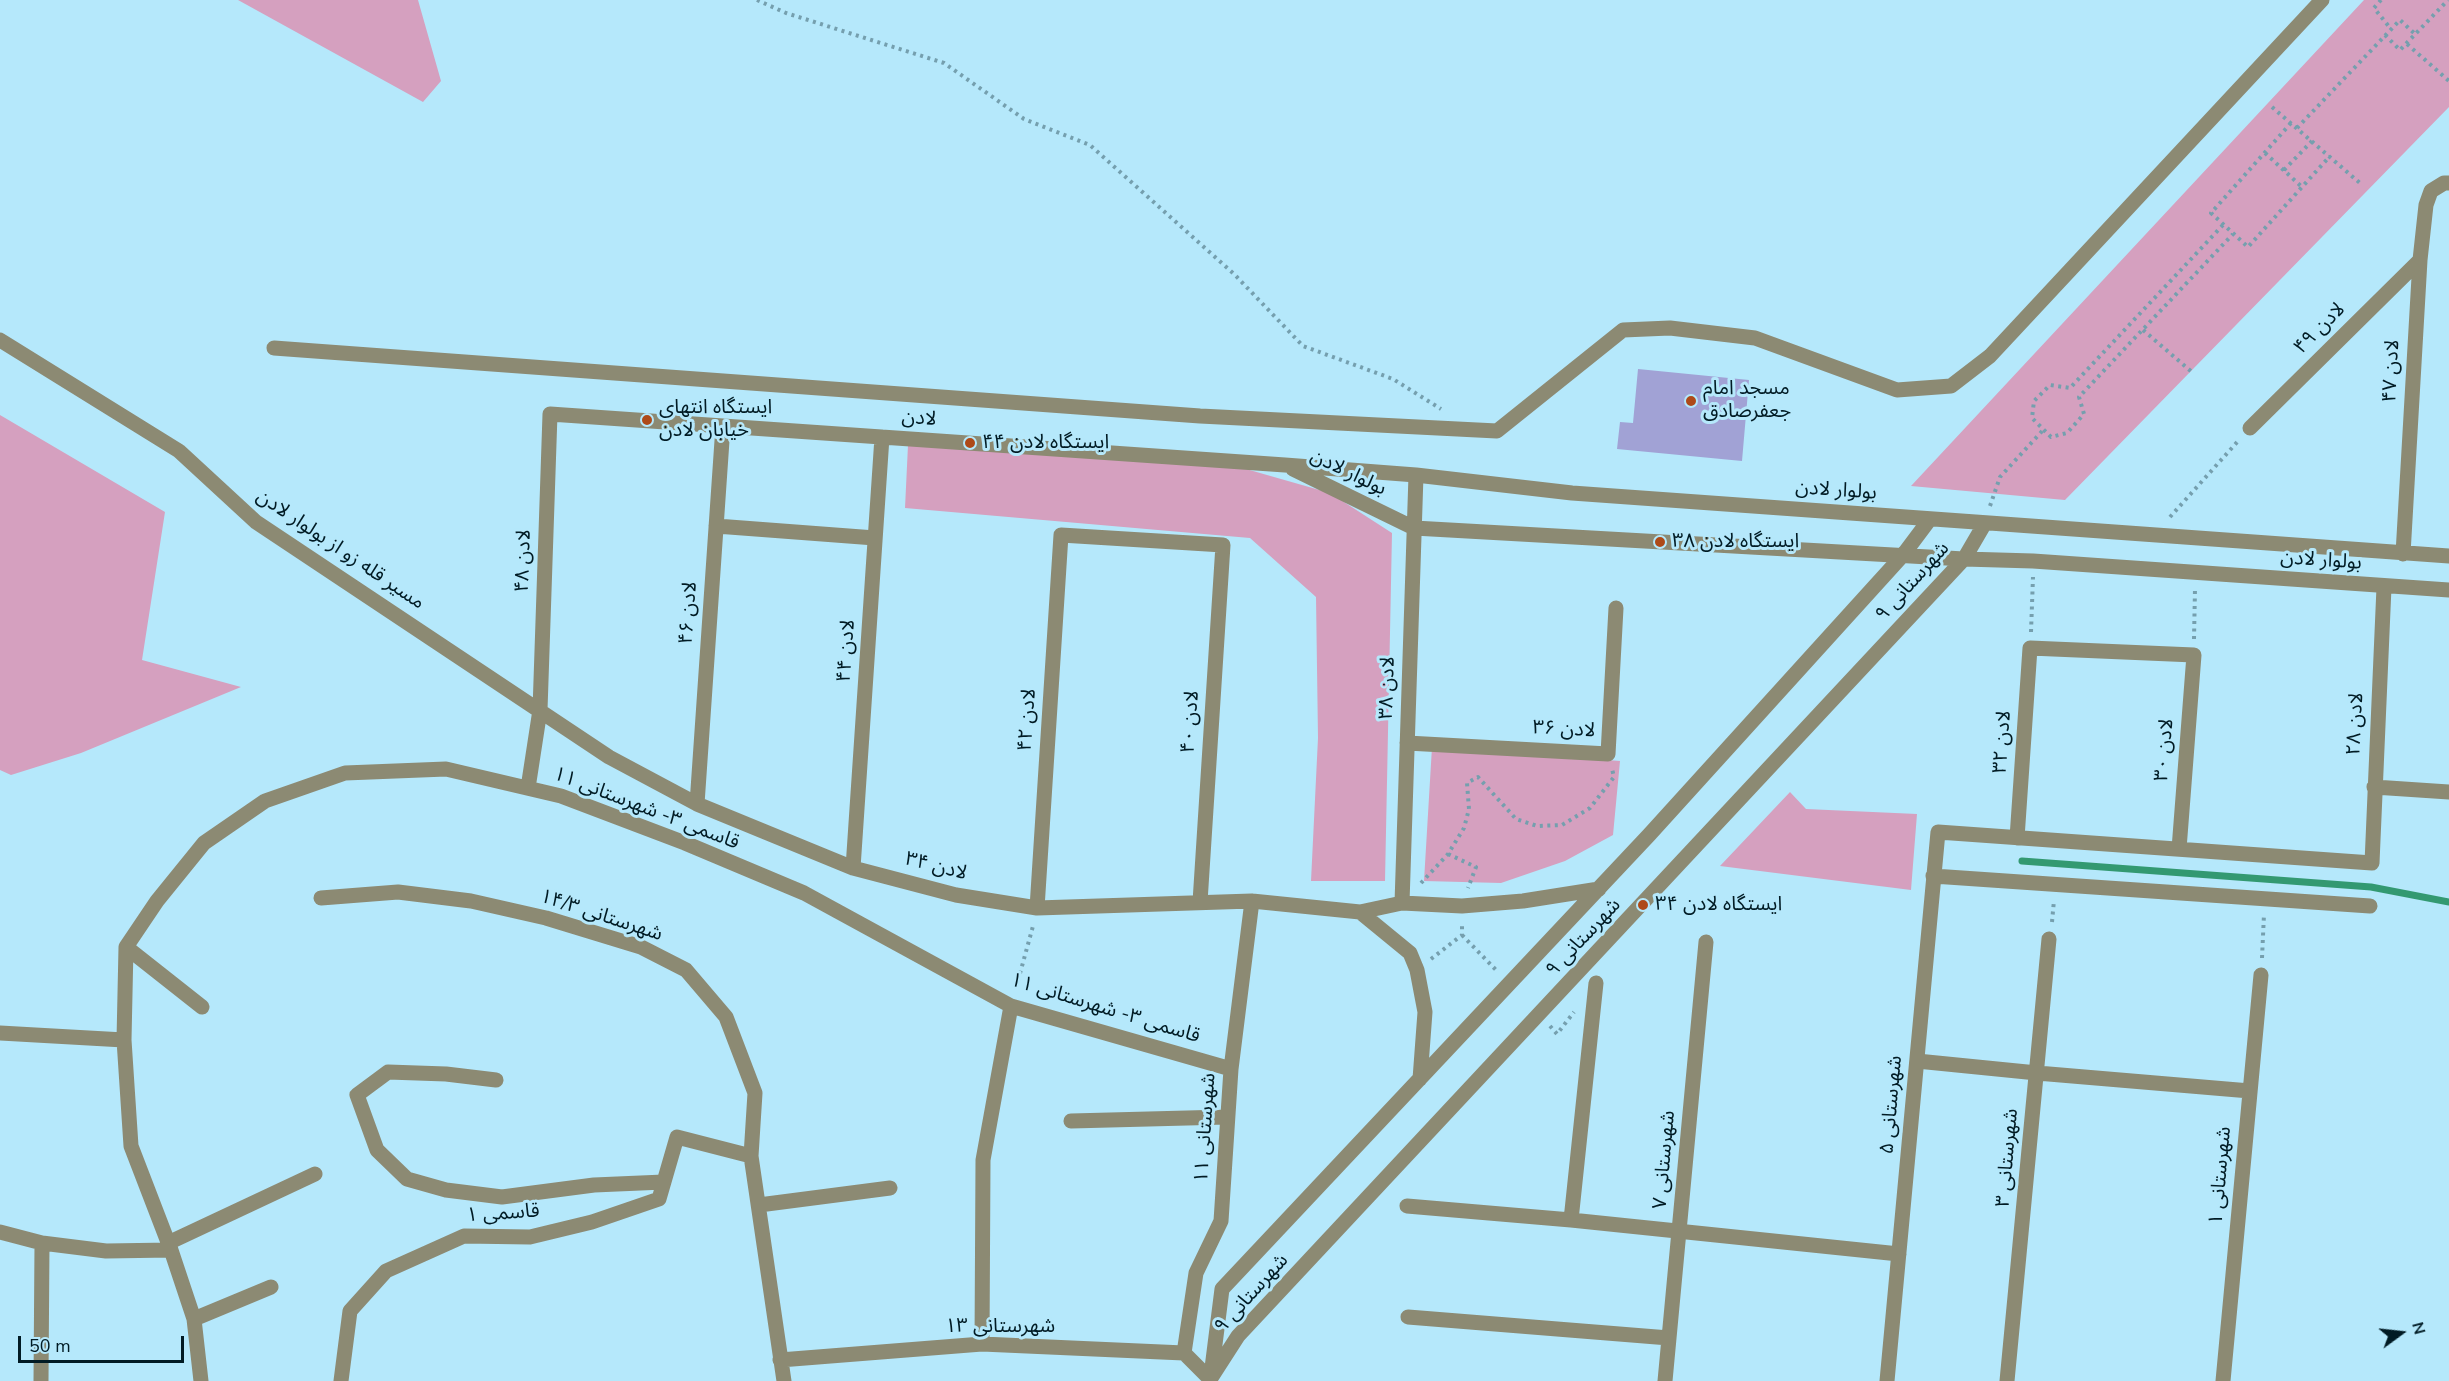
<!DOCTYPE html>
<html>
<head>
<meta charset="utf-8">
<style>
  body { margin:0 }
  #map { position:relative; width:2449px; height:1381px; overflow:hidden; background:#b5e8fb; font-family:"Nunito Sans",sans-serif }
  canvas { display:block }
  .north { position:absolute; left:2371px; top:1303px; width:60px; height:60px; -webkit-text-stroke:4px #b5e8fb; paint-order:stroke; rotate:75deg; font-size:16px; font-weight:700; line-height:24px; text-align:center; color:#011b24 }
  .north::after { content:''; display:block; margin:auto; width:21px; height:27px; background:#011b24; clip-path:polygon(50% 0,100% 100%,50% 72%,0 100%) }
  .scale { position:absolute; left:18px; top:1336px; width:166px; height:27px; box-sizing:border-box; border:3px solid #011b24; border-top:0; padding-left:8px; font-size:18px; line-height:21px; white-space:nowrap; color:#011b24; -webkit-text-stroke:4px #b5e8fb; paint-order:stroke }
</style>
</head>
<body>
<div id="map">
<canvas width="2449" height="1381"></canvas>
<div class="north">N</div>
<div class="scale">50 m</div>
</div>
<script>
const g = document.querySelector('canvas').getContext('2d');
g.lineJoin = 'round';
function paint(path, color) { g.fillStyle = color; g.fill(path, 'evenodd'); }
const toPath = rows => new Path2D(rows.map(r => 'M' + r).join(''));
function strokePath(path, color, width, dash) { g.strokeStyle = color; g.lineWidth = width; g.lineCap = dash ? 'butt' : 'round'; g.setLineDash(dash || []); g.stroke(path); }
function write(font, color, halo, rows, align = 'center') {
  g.font = font + ' "Nunito Sans","Noto Sans Arabic",sans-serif'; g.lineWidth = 6; g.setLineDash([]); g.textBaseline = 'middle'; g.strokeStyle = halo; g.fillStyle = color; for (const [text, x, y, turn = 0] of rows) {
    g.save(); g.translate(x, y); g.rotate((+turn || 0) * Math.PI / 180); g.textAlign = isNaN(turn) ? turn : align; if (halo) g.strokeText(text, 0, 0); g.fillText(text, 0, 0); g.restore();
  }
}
const green = toPath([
  [238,0,418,0,441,81,423,102],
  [2364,0,2449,0,2449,107,2065,500,1911,486],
  [0,415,165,512,142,660,241,687,81,753,11,775,0,770],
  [908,445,1239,467,1330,493,1392,533,1385,881,1311,881,1318,738,1316,597,1250,538,905,508],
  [1432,747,1620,761,1613,835,1565,861,1501,883,1424,881],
  [1790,792,1806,809,1917,814,1911,890,1720,866]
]);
const stream = toPath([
  [2022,861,2371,887,2449,902]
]);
const building = toPath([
  [1638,369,1749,380,1742,461,1617,449,1620,422,1633,423]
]);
const path = toPath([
  [757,0,786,13,944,63,1024,119,1090,145,1235,275,1303,346,1393,379,1441,409],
  [2381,0,2374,8,2391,29],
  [2385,35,2400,50,2448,0],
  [2407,44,2449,81],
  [2272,107,2361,184],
  [2291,123,2211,213,2248,247,2330,156],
  [2297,128,2400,20,2415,34],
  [2265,153,2302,187],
  [2284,170,2312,141],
  [2223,225,2070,388,2050,385,2034,401,2032,418,2051,437,2067,433,2084,414,2079,397,2233,234],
  [2143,330,2193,373],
  [1990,506,2000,477,2044,429],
  [2170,517,2239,440],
  [2031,632,2033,577],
  [2194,639,2195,589],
  [1448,854,1476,867,1468,888],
  [1421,883,1448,854,1464,828,1469,809,1467,783,1478,777,1516,819,1537,826,1562,825,1590,808,1614,777,1612,769],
  [2052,922,2054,900],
  [1462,935,1497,971],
  [2262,958,2264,914],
  [1431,959,1462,935,1462,924],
  [1016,988,1033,926],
  [1550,1026,1557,1034,1574,1012]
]);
const minor = toPath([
  [0,340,179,451,256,522,609,757,697,804,853,868,956,895,1037,908,1252,901,1360,912,1402,903,1462,906,1523,901,1599,889],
  [274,348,1200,416,1497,431,1623,330,1670,328,1755,338,1897,390,1951,386,1990,356,2322,0],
  [2250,428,2420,260],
  [1293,469,1414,528,1964,559,2033,561,2449,590],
  [716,526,875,538],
  [2403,554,2420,260,2426,205,2431,191,2444,183,2449,183],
  [1407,743,1608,754,1616,608],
  [2374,787,2449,792],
  [528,788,540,710,550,414,1285,465,1416,475,1572,493,2449,556],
  [697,804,723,426],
  [2017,838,2030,648,2194,655,2179,849],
  [853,868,882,437],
  [1933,876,2370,906],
  [321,898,398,892,471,901,546,918,641,947,686,970,726,1017,755,1093,751,1156,784,1381],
  [1402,903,1416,475],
  [1037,908,1061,535,1223,545,1200,902],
  [1360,912,1410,953,1417,970,1425,1012,1420,1079],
  [126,947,202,1007],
  [0,1033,124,1040],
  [1917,1061,2037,1073,2250,1091],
  [496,1080,446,1074,388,1072,357,1095,377,1150,407,1179,446,1190,502,1197,594,1185,664,1182],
  [1071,1121,1226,1117],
  [759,1205,890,1188],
  [1407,1206,1571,1220,1899,1254],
  [1571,1220,1596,983],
  [0,1232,42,1243,106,1251,171,1250],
  [168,1243,315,1174],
  [1408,1317,1669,1338],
  [194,1319,271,1287],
  [982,1344,983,1160,1011,1006],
  [1184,1353,1196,1273,1221,1221,1231,1069,1252,901],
  [780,1360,982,1344,1184,1353,1210,1379],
  [1211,1376,1222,1289,1649,835,1903,555,1930,519],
  [41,1381,42,1243],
  [201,1381,194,1319,171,1250,131,1146,124,1040,126,947,157,901,204,843,265,801,345,773,446,769,561,796,685,843,804,893,1011,1006,1231,1069],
  [341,1381,350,1311,386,1271,464,1236,530,1237,592,1222,659,1199,677,1137,751,1156],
  [1209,1381,1238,1336,1964,559,1985,523],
  [1665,1381,1706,942],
  [1887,1381,1938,832,2372,863,2384,587],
  [2007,1381,2049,939],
  [2223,1381,2261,975]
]);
const markers = [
  [1691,401,6,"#ae4a18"],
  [647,420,6,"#ae4a18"],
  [970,443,6,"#ae4a18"],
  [1660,542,6,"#ae4a18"],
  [1643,905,6,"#ae4a18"]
];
const streetNames = [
  ["لادن ۴۹",2320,329,-45],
  ["لادن ۴۷",2392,371,-87],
  ["لادن",919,419,4],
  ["بولوار لادن",1348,473,26],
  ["بولوار لادن",1836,491,4],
  ["مسیر قله زو از بولوار لادن",340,550,34],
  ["لادن ۴۸",524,561,-88],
  ["بولوار لادن",2321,561,4],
  ["شهرستانی ۹",1913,582,-48],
  ["لادن ۴۶",689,613,-86],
  ["لادن ۴۴",847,651,-86],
  ["لادن ۳۸",1388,688,-88],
  ["لادن ۴۲",1028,720,-86],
  ["لادن ۴۰",1191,722,-86],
  ["لادن ۲۸",2356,724,-87],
  ["لادن ۳۶",1564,730,3],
  ["لادن ۳۲",2003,742,-86],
  ["لادن ۳۰",2165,750,-85],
  ["قاسمی ۳- شهرستانی ۱۱",646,809,21],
  ["لادن ۳۴",936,867,14],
  ["شهرستانی ۱۴/۳",601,916,18],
  ["شهرستانی ۹",1584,938,-47],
  ["قاسمی ۳- شهرستانی ۱۱",1105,1009,17],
  ["شهرستانی ۵",1892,1105,-85],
  ["شهرستانی ۱۱",1206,1128,-86],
  ["شهرستانی ۳",2008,1158,-85],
  ["شهرستانی ۷",1665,1160,-85],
  ["شهرستانی ۱",2221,1176,-85],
  ["قاسمی ۱",503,1214,-4],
  ["شهرستانی ۹",1252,1294,-48],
  ["شهرستانی ۱۳",1000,1327]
];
const poiNames = [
  ["مسجد امام",1703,389],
  ["جعفرصادق",1703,412],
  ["ایستگاه انتهای",659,408],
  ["خیابان لادن",659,431],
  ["ایستگاه لادن ۴۴",982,443],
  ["ایستگاه لادن ۳۸",1672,542],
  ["ایستگاه لادن ۳۴",1655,905]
];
paint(green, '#d5a0bf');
strokePath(stream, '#339971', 7);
paint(building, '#a1a2d5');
strokePath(path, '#759fae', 4, [3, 4.5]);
strokePath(minor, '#8c8a73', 15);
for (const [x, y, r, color] of markers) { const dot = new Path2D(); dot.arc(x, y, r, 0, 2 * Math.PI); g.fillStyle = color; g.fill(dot); strokePath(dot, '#b5e8fb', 2); }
write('20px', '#011b24', '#b5e8fb', streetNames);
write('20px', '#011b24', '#b5e8fb', poiNames, 'left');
</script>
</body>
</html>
